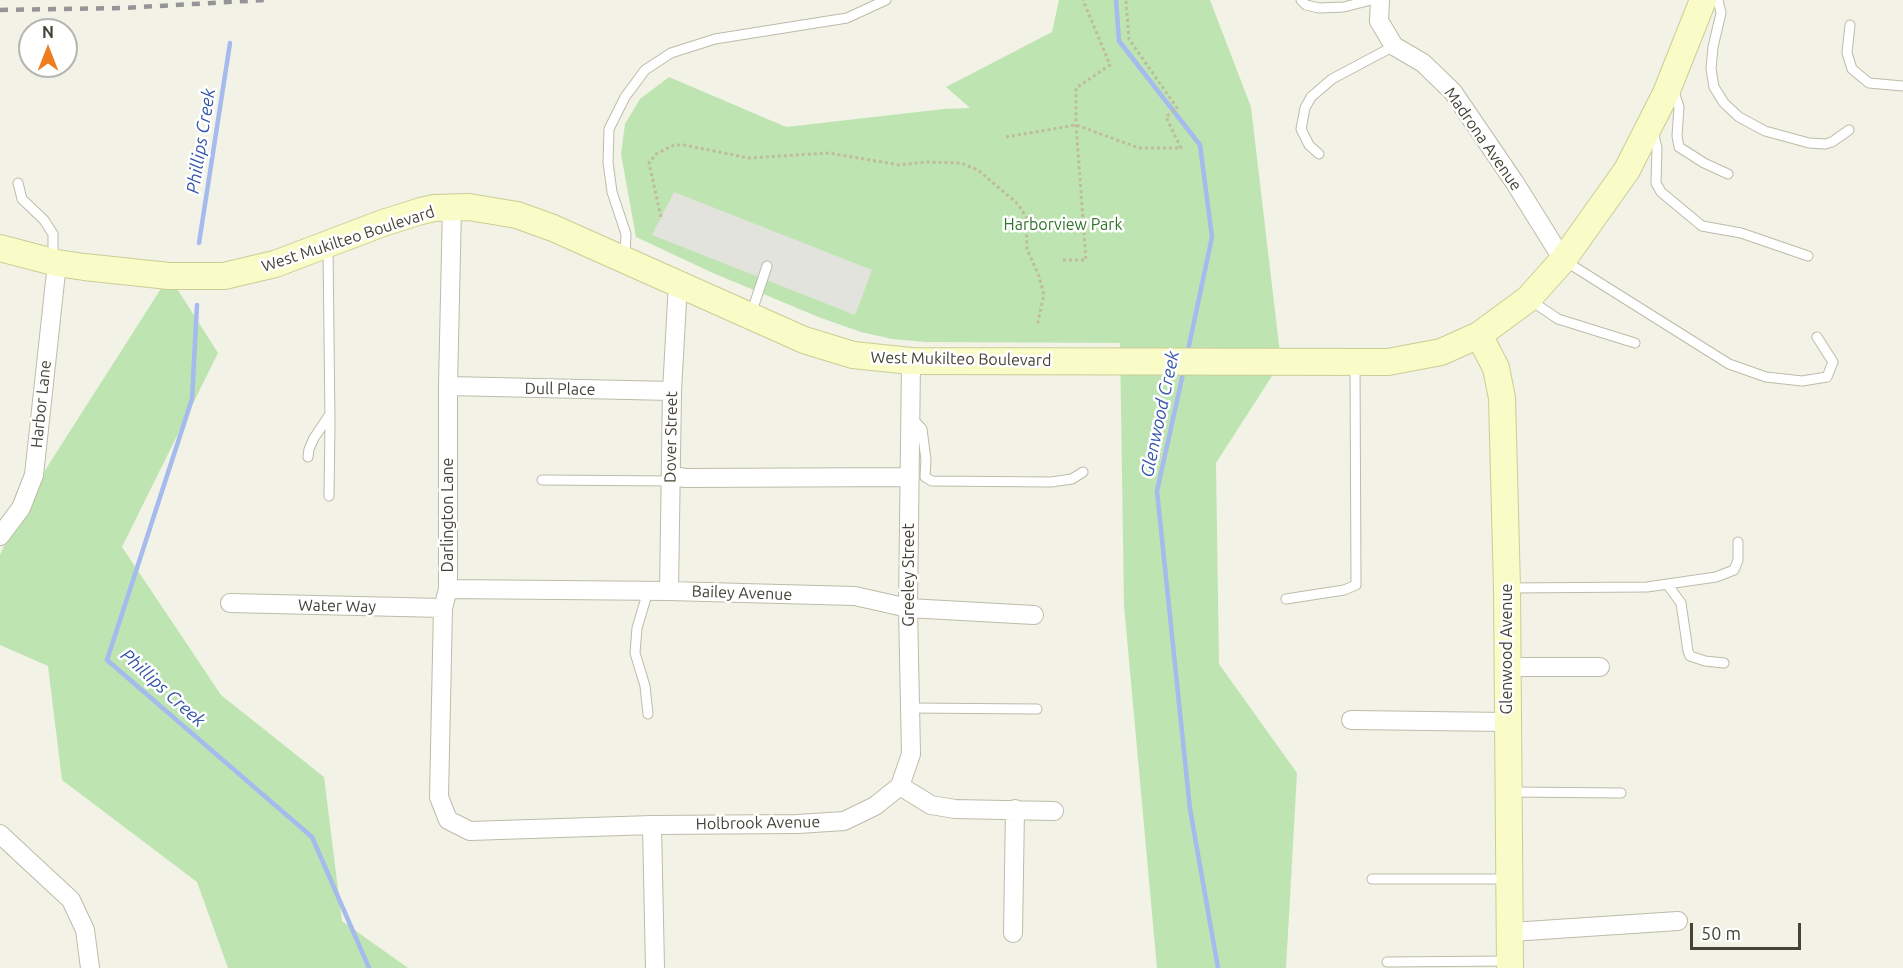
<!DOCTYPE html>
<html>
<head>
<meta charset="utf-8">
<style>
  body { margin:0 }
  #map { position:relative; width:1903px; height:968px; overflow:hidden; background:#f2f2e6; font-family:Ubuntu,sans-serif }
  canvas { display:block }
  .north { position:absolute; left:18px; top:18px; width:60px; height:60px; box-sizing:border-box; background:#fff; border:2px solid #b5b4af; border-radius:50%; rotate:0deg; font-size:16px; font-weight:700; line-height:24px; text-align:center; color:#454336 }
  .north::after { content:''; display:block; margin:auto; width:21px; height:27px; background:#f07c20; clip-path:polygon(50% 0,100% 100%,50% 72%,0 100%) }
  .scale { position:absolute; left:1690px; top:923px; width:111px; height:27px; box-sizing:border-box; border:3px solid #454336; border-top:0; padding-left:8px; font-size:18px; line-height:21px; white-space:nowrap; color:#454336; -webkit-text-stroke:4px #fff; paint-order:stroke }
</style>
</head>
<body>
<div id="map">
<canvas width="1903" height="968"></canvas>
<div class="north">N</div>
<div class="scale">50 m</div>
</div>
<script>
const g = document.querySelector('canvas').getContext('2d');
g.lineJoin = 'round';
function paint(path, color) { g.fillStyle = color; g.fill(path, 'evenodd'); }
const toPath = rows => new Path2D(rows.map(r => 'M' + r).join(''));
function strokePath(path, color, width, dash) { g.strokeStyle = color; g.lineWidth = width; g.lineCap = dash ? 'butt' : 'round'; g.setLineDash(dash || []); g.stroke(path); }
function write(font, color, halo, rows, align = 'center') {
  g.font = font + ' Ubuntu,sans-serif'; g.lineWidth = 5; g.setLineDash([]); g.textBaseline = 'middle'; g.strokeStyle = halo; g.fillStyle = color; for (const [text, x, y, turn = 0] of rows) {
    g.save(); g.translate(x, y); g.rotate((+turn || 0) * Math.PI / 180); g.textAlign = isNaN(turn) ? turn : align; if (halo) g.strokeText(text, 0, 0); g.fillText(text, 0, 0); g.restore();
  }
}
const green = toPath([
  [1059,0,1210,0,1251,107,1281,362,1216,463,1219,664,1297,773,1286,968,1157,968,1124,605,1120,343,926,342,892,339,861,332,821,318,713,273,636,237,621,154,625,124,640,99,669,77,786,127,944,109,970,108,946,87,1052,32],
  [169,276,218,353,122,547,221,695,324,777,342,921,408,968,228,968,197,882,62,780,48,666,0,645,0,555,21,508]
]);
const parking = toPath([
  [674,192,872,270,855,315,652,235]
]);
const stream = toPath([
  [1116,0,1119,41,1200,145,1212,237,1187,355],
  [199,243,230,43],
  [197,305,192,399,107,660,312,837,369,968],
  [1184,369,1157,491,1190,809,1218,968]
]);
const path = toPath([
  [1006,137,1076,125,1139,148,1181,148,1166,117,1177,108,1129,39,1126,0],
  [661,217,649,163,656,154,674,145,684,145,749,158,829,153,899,165,927,162,961,163,978,170,1018,204,1026,217,1027,249,1039,276,1044,295,1037,326],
  [1063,260,1086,260,1076,125,1076,88,1110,65,1083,0]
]);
const lane = toPath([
  [1301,0,1306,5,1319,8,1344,7,1371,0],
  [1718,0,1721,13,1713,47,1711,69,1714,87,1724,103,1739,117,1765,131,1809,143,1825,144,1832,142,1849,130],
  [1850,25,1847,53,1852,69,1869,83,1903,86],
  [1673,88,1679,107,1677,136,1679,147,1704,163,1728,174],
  [1653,131,1657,148,1656,183,1661,192,1702,226,1741,233,1808,256],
  [1319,154,1309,145,1301,129,1305,108,1311,97,1332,79,1394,46],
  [18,183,22,199,44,220,53,234,53,259],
  [328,247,330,424,329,496],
  [625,257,626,234,612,192,608,162,609,129,625,97,645,70,671,53,715,39,847,18,886,0],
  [1565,261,1729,364,1766,377,1802,381,1827,377,1833,362,1817,337],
  [1530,300,1558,319,1635,343],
  [751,314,767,266],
  [912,418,922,429,926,460,925,477,932,481,1051,482,1072,479,1083,472],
  [308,457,309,449,314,438,330,414],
  [542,480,671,481],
  [1667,584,1681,603,1688,651,1690,656,1705,661,1724,663],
  [1509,588,1647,587,1716,577,1734,570,1738,560,1738,542],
  [648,591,637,628,635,653,645,686,648,714],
  [1286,599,1344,590,1356,585,1355,363],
  [910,708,1037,709],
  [1511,792,1621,793],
  [1372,879,1508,879],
  [1387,962,1508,961]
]);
const street = toPath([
  [1380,0,1379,21,1394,46,1423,63,1453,92,1515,183,1563,260],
  [452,207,448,386,448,589,443,608,439,797,448,820,470,831,652,825,798,824,844,821,875,806,900,786,931,805,955,809,1054,811],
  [448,386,672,391],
  [671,476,686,478,910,477],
  [0,536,21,508,34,475,57,263],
  [448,589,669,591,855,596,908,608,1034,615],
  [669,591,672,391,678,283],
  [230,603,443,608],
  [1506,667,1600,667],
  [1351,720,1507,722],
  [900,786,911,754,908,608,911,361],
  [652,825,655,968],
  [0,834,71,900,85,930,90,968],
  [1511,932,1678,921],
  [1013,933,1015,809]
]);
const secondary = toPath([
  [0,248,57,263,84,267,169,276,224,276,275,264,383,223,421,211,434,208,469,207,517,215,553,228,804,340,853,355,911,361,1388,362,1441,352,1479,335,1528,299,1563,260,1627,170,1666,93,1703,0],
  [1479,335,1496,368,1502,398,1507,588,1510,968]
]);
const rail = toPath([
  [0,10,123,8,264,0]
]);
const streetNames = [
  ["Madrona Avenue",1483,139,55],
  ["West Mukilteo Boulevard",348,239,-18],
  ["West Mukilteo Boulevard",961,359,1],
  ["Dull Place",560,389,1],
  ["Harbor Lane",41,404,-84],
  ["Dover Street",671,437,-89],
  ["Darlington Lane",448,515,-90],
  ["Greeley Street",909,575,-90],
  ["Bailey Avenue",742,593,2],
  ["Water Way",337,606,1],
  ["Glenwood Avenue",1507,649,-90],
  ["Holbrook Avenue",758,823,-1]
];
const parkNames = [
  ["Harborview Park",1063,225]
];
const waterNames = [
  ["Phillips Creek",201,141,-81],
  ["Glenwood Creek",1160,414,-78],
  ["Phillips Creek",163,688,42]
];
paint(green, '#bee5b1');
paint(parking, '#e3e3de');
strokePath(stream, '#a5baed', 4.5);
strokePath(lane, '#bdbca9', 11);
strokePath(street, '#bdbca9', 20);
strokePath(secondary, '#cbcd95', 28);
strokePath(path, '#bebc9b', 3, [3, 3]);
strokePath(lane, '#fff', 9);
strokePath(street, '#fff', 18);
strokePath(secondary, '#f9fcc7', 26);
strokePath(rail, '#959595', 4.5, [8, 8]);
write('16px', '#454336', '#fff', streetNames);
write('16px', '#32742c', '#fff', parkNames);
write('italic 18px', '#3456ab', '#fff', waterNames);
</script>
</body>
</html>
